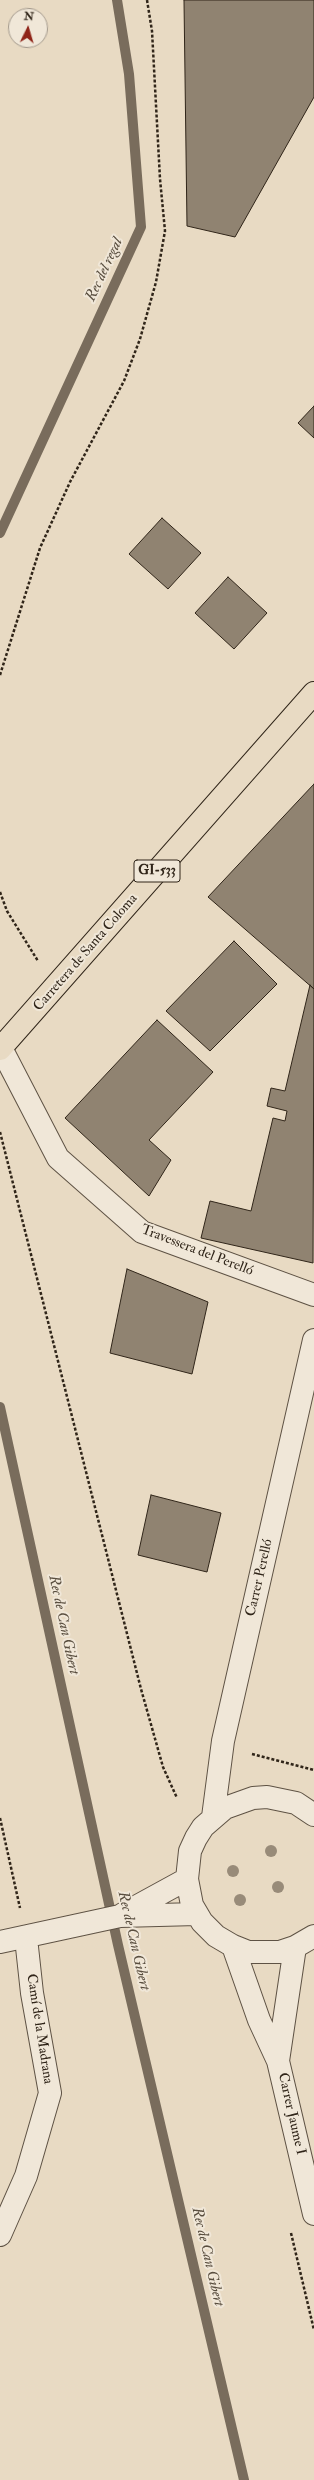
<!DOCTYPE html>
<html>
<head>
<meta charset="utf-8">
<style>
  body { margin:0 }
  #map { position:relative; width:314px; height:2480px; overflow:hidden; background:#e8dac3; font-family:"IM FELL Double Pica",serif }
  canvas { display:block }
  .north { position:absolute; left:8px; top:8px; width:40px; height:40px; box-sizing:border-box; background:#f0e7d8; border:1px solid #a3998c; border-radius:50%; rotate:5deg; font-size:11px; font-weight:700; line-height:16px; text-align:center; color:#302519 }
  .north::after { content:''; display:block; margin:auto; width:14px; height:18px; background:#8f2418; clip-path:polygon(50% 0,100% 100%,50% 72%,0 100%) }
</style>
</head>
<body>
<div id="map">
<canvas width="314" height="2480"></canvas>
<div class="north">N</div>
</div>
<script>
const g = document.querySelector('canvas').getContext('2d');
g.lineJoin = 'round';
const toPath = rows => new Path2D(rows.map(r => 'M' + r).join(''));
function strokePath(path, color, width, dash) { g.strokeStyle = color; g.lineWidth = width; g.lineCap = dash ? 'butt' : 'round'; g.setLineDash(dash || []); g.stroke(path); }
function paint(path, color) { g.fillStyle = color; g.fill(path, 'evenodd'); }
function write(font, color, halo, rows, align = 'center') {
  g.font = font + ' "IM FELL Double Pica",serif'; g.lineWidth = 4; g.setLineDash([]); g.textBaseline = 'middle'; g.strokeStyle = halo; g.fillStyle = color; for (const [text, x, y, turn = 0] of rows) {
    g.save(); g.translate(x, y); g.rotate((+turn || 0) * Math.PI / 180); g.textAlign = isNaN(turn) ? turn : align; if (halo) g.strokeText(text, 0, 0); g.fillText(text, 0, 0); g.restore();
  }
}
const stream = toPath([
  [0,533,141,227,129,74,117,0],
  [0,1407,118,1945,244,2480]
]);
const building = toPath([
  [184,0,314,0,314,97,235,237,187,226,184,0],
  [314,406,314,438,298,423,314,406],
  [162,518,201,553,168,589,129,554,162,518],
  [228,577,267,613,234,649,195,613,228,577],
  [314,784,314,989,208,897,314,784],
  [234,941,277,984,210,1051,166,1011,234,941],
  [310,985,314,989,313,1263,201,1238,210,1201,251,1211,273,1118,285,1121,287,1111,267,1106,271,1088,285,1091,310,985],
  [157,1020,213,1072,149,1140,171,1160,149,1196,65,1118,157,1020],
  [127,1269,208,1302,192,1374,110,1353,127,1269],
  [151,1495,221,1513,207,1572,138,1555,151,1495]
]);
const path = toPath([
  [0,675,40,548,70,482,124,381,140,339,156,282,165,231,160,179,152,31,147,0],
  [0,892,7,911,38,961],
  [0,1132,141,1689,163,1767,177,1798],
  [252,1754,314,1770],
  [0,1818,20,1908],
  [291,2233,314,2330]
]);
const street = toPath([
  [1,1048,58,1158,142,1232,314,1295],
  [314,1815,296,1803,267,1797,253,1798,225,1808,203,1827,196,1838,190,1851,187,1879,192,1905,202,1922,216,1936,233,1946,248,1952,280,1952,295,1947,314,1936],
  [213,1817,223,1741,314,1340],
  [123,1914,187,1879],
  [0,1942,120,1916,197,1914],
  [233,1946,259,2020,278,2061,314,2214],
  [278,2061,295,1947],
  [0,2235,26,2176,50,2093,32,1993,26,1938]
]);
const primary = toPath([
  [0,1049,314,693]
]);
const trees = [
  [271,1851],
  [233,1871],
  [278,1887],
  [240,1900]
];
const shields = [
  [157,871,46]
];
const shieldNames = [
  ["GI-533",157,871]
];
const streetNames = [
  ["Carretera de Santa Coloma",86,953,-49],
  ["Travessera del Perelló",197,1251,21],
  ["Carrer Perelló",260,1578,-77],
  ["Camí de la Madrana",39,2029,81],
  ["Carrer Jaume I",291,2114,77]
];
const waterNames = [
  ["Rec del regal",105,270,-65],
  ["Rec de Can Gibert",63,1625,78],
  ["Rec de Can Gibert",133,1941,77],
  ["Rec de Can Gibert",207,2257,77]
];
strokePath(stream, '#796c5c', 10);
paint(building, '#908371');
strokePath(building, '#302519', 1);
strokePath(street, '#5e5244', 24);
strokePath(primary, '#302519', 24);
strokePath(path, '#302519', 2.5, [3, 2]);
strokePath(street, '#f0e7d8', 22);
strokePath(primary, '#e8dac3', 22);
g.fillStyle = '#988b79';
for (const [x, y] of trees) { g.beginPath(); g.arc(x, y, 6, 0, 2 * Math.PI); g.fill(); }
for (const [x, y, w] of shields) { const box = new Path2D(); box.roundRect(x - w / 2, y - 11, w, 22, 3); g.fillStyle = '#f0e7d8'; g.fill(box); strokePath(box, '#302519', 1); }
write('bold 13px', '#302519', null, shieldNames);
write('14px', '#302519', '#f0e7d8', streetNames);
write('italic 15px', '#5a4f40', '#f0e7d8', waterNames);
</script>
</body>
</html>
